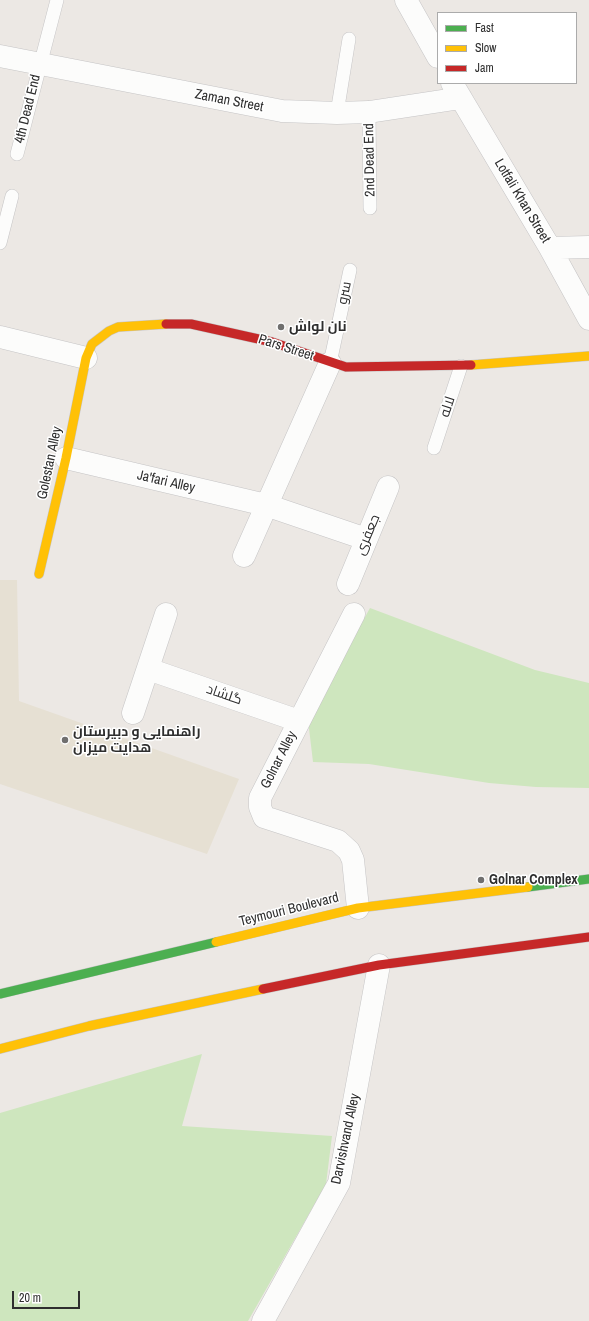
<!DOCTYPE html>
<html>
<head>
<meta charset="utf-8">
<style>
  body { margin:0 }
  #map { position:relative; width:589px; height:1321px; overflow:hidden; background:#ece8e4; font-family:"Archivo Narrow",sans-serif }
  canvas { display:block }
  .legend { position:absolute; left:437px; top:12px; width:140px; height:72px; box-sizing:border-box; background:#fff; border:1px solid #ababab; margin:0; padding:5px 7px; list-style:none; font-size:12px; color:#2e2e2e }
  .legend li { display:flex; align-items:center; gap:8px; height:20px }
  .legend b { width:20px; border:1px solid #ababab }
  .scale { position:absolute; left:12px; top:1291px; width:68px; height:18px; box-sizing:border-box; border:2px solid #2e2e2e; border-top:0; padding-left:5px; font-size:12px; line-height:14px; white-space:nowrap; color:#2e2e2e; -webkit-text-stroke:3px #fff; paint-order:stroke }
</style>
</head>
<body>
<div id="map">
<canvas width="589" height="1321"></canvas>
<ul class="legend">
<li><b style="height:5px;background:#4caf50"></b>Fast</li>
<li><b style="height:5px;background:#ffc107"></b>Slow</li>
<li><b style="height:5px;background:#c62828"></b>Jam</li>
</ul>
<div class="scale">20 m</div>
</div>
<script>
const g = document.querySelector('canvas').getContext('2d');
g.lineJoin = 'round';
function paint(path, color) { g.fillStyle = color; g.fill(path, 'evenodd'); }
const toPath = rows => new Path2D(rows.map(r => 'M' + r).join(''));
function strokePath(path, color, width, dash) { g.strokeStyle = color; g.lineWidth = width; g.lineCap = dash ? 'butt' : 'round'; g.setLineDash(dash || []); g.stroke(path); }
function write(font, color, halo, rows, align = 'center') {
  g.font = font + ' "Archivo Narrow",Cairo,sans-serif'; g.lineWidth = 3; g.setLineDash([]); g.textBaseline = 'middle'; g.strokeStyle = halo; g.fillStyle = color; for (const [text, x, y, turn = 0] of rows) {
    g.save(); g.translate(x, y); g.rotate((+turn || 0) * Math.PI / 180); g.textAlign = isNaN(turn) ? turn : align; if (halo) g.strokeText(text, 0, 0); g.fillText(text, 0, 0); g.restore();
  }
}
const education = toPath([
  [0,580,17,580,19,701,239,779,207,854,0,784]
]);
const green = toPath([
  [370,608,535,670,589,683,589,788,536,787,489,783,369,764,313,762,308,720],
  [202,1054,182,1126,332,1136,326,1184,248,1321,0,1321,0,1113]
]);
const lane = toPath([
  [369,112,370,208],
  [337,113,349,39],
  [17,154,57,0],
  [0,243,12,196],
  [330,363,350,270],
  [434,448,461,366]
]);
const street = toPath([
  [406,0,438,57],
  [0,56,282,111,337,113,369,112,461,98],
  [452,83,550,248,589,319],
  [550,248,589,247],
  [0,337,86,358],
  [66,458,266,505,366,539],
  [244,556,330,363],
  [348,584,388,487],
  [354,614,260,798,260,807,264,817,338,841,349,851,353,860,358,908],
  [148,669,299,721],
  [133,713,166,614],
  [263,1321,339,1183,379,965]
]);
const fast = toPath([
  [528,887,589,879],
  [0,994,216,942]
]);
const slow = toPath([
  [471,365,589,356],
  [39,574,66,458,86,358,92,344,109,331,118,327,166,324],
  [216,942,358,908,528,887],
  [0,1049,89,1026,263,989]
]);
const jam = toPath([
  [166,324,191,324,272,342,346,367,471,365],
  [263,989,379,965,589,937]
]);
const markers = [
  [281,327,4,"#706f6e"],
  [65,740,4,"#706f6e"],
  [481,880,4,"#706f6e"]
];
const streetNames = [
  ["Zaman Street",229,101,11],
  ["4th Dead End",28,109,-76],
  ["2nd Dead End",370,160,-91],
  ["Lotfali Khan Street",522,201,59],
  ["سرو",345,293,-78],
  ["Pars Street",286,348,18],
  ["لاله",448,407,-72],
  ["Golestan Alley",50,463,-78],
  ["Ja'fari Alley",166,482,13],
  ["جعفری",368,535,-67],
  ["گلشاد",224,695,19],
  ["Golnar Alley",279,760,-63],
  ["Teymouri Boulevard",289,910,-14],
  ["Darvishvand Alley",346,1139,-78]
];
const poiNames = [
  ["نان لواش",289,327],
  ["راهنمایی و دبیرستان",73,732],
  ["هدایت میزان",73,748],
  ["Golnar Complex",489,880]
];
paint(education, '#e6e0d3');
paint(green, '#cee6be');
strokePath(lane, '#c5c4c5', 14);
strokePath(street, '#c5c4c5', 23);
strokePath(fast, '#c5c4c5', 10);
strokePath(slow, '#c5c4c5', 10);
strokePath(jam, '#c5c4c5', 10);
strokePath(lane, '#fcfcfb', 13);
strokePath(street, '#fcfcfb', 22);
strokePath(fast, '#4caf50', 9);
strokePath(slow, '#ffc107', 9);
strokePath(jam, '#c62828', 9);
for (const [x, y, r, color] of markers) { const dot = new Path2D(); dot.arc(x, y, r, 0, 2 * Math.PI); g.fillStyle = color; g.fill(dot); strokePath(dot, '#fff', 1.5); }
write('14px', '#2e2e2e', '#fff', streetNames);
write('bold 14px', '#2e2e2e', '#fff', poiNames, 'left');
</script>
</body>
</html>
